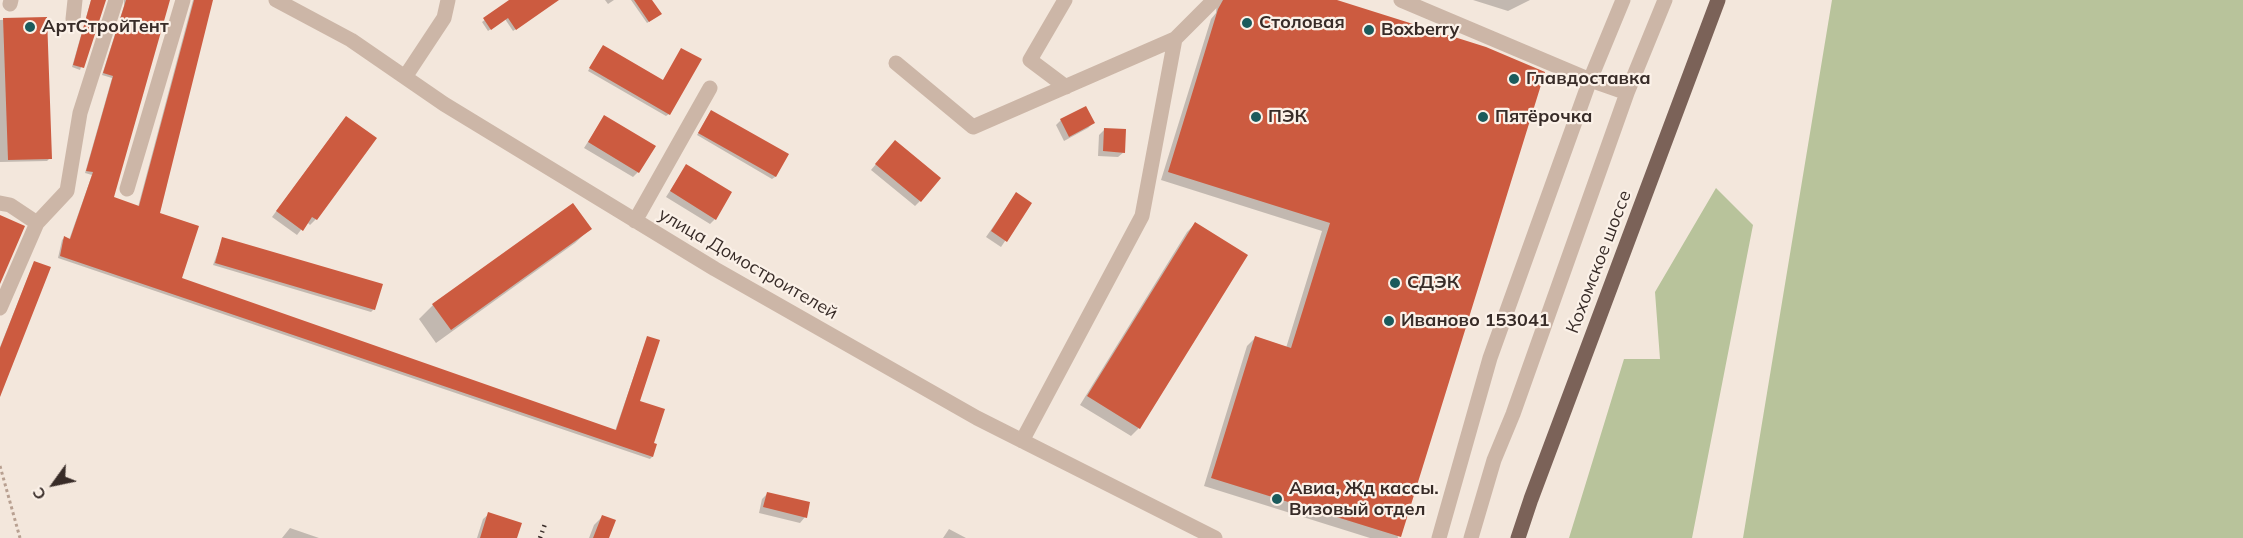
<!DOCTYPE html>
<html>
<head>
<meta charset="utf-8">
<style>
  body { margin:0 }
  #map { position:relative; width:2243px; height:538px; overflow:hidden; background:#f3e7dc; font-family:Mulish,sans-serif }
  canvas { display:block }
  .north { position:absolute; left:24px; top:454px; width:60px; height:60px; -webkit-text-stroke:4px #fbf1e8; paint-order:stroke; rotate:237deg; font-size:16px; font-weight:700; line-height:24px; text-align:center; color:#382c28 }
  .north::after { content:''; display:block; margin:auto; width:21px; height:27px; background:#382c28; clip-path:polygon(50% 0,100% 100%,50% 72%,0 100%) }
</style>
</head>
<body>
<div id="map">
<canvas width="2243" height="538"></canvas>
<div class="north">С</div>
</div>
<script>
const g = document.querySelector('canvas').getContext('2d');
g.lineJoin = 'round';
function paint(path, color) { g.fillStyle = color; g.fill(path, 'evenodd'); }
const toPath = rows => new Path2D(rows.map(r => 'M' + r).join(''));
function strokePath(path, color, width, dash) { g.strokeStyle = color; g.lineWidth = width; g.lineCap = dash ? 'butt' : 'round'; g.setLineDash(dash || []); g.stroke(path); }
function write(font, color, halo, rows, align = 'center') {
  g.font = font + ' Mulish,sans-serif'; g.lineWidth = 4.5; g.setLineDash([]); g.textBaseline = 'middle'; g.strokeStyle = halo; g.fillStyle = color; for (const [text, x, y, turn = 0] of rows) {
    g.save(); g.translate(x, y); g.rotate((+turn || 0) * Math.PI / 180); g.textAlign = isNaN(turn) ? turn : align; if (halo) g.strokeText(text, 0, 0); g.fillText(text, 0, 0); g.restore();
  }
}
const green = toPath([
  [1832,0,2243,0,2243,538,1743,538],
  [1716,188,1753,225,1692,538,1569,538,1624,359,1660,359,1655,292]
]);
const shadow = toPath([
  [91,0,105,0,80,70,72,67],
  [124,0,169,0,112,198,138,207,193,0,211,0,158,214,180,278,615,431,647,338,638,402,652,444,656,445,652,457,650,459,58,258,62,240,64,238,69,240,92,175,85,173,112,78,102,75,124,6],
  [512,0,558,0,513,31,505,19,488,31,482,22],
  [605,0,614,0,608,4],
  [631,0,650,0,658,16,647,23],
  [1217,0,1332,0,1398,538,1370,538,1204,486,1247,346,1255,338,1286,348,1322,231,1161,180,1211,19,1216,13],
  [1473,0,1530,0,1508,11],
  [46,18,50,158,47,161,0,162,0,20],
  [601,49,662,82,681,50,669,114,666,116,588,71],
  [709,114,787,155,775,177,772,179,697,135],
  [604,117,638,172,633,177,584,148],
  [1061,120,1093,123,1088,128,1064,141,1056,125],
  [341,123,375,139,316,219,310,225,307,222,297,235,272,217],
  [1105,129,1124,152,1118,157,1098,156,1099,135],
  [890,147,920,201,915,206,871,170],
  [686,166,715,219,710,224,666,197],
  [1016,194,1030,204,1001,247,986,237],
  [1195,224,1139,428,1131,436,1080,405,1187,232],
  [590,229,575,243,436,343,419,319,433,305],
  [223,238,374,309,371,312,213,265],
  [34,262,0,396,0,347],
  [767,494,805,517,800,523,759,513,762,499],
  [489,514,515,538,477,538,483,519],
  [602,517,607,538,589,538,594,525],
  [290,528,319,538,282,538],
  [949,529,966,538,943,538]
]);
const building = toPath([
  [91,0,106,0,84,68,73,65],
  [126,0,170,0,114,197,139,206,194,0,213,0,160,213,199,226,182,278,616,430,647,336,660,340,640,401,665,409,654,443,657,444,653,457,60,256,64,236,70,239,93,172,86,171,113,76,103,73],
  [509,0,559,0,516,30,508,18,491,30,483,18],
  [634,0,652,0,662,14,649,22],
  [1223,0,1337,0,1486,47,1545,72,1401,537,1211,478,1255,336,1291,348,1330,223,1168,172,1218,9],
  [47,17,52,159,8,160,3,18],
  [603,45,663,80,681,48,702,59,670,115,589,68],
  [1086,106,1095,123,1069,137,1060,119],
  [711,110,789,154,776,177,698,133],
  [604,115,656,146,639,173,588,142],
  [346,116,377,138,317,220,312,217,303,231,276,211],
  [1104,128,1126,129,1125,153,1103,151],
  [895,140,941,178,921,202,875,164],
  [686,164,732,192,716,220,670,191],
  [1016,192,1032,203,1007,242,991,231],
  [573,203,592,229,451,330,432,304],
  [0,215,25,226,0,284],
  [1195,222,1248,255,1140,429,1087,396],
  [222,237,383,284,375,310,215,263],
  [34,261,51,267,0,397,0,348],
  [767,492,810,502,807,518,763,507],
  [488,512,522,523,517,538,480,538],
  [602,515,616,520,609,538,593,538]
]);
const path = toPath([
  [0,466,20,538]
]);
const minor = toPath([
  [276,0,351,40,444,104,715,269,977,418,1215,538],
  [1065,0,1030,60,1066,87],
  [1401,0,1590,80,1627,93],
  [10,4,11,0],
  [73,19,75,0],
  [1175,39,1214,0],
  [896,63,973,127,1175,39,1142,216,1022,441],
  [405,77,444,18,448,0],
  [127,189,183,0],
  [0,203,10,205,37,223,0,308],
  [635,221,710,88],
  [37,223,67,191,80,113,116,0],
  [1439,538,1490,358,1590,80,1623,0],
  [1471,538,1494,460,1513,414,1627,93,1665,0]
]);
const major = toPath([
  [1518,538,1531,499,1718,0]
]);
const rail = toPath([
  [540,538,545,524]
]);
const markers = [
  [1247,23,6,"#1b5b5c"],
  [30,27,6,"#1b5b5c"],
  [1369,30,6,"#1b5b5c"],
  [1514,79,6,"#1b5b5c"],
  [1256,117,6,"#1b5b5c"],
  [1483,117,6,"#1b5b5c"],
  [1395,283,6,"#1b5b5c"],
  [1389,321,6,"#1b5b5c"],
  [1277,499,6,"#1b5b5c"]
];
const poiNames = [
  ["Столовая",1259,23],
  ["АртСтройТент",42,27],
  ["Boxberry",1381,30],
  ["Главдоставка",1526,79],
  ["ПЭК",1268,117],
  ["Пятёрочка",1495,117],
  ["СДЭК",1407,283],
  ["Иваново 153041",1401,321],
  ["Авиа, Жд кассы.",1289,489],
  ["Визовый отдел",1289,510]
];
const streetNames = [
  ["Кохомское шоссе",1599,262,-69],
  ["улица Домостроителей",748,264,30]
];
paint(green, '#b8c39b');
paint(shadow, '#0003');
paint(building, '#cc5b40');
strokePath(path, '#b8a091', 3, [3, 3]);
strokePath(minor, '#ccb6a7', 15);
strokePath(major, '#7b6258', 15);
strokePath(rail, '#382c28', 4.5, [1.5, 4.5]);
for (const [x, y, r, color] of markers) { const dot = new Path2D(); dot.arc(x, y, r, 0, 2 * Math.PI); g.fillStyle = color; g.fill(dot); strokePath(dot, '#fbf1e8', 2); }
write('bold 18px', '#382c28', '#fbf1e8', poiNames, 'left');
write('18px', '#382c28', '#fbf1e8', streetNames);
</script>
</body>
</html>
